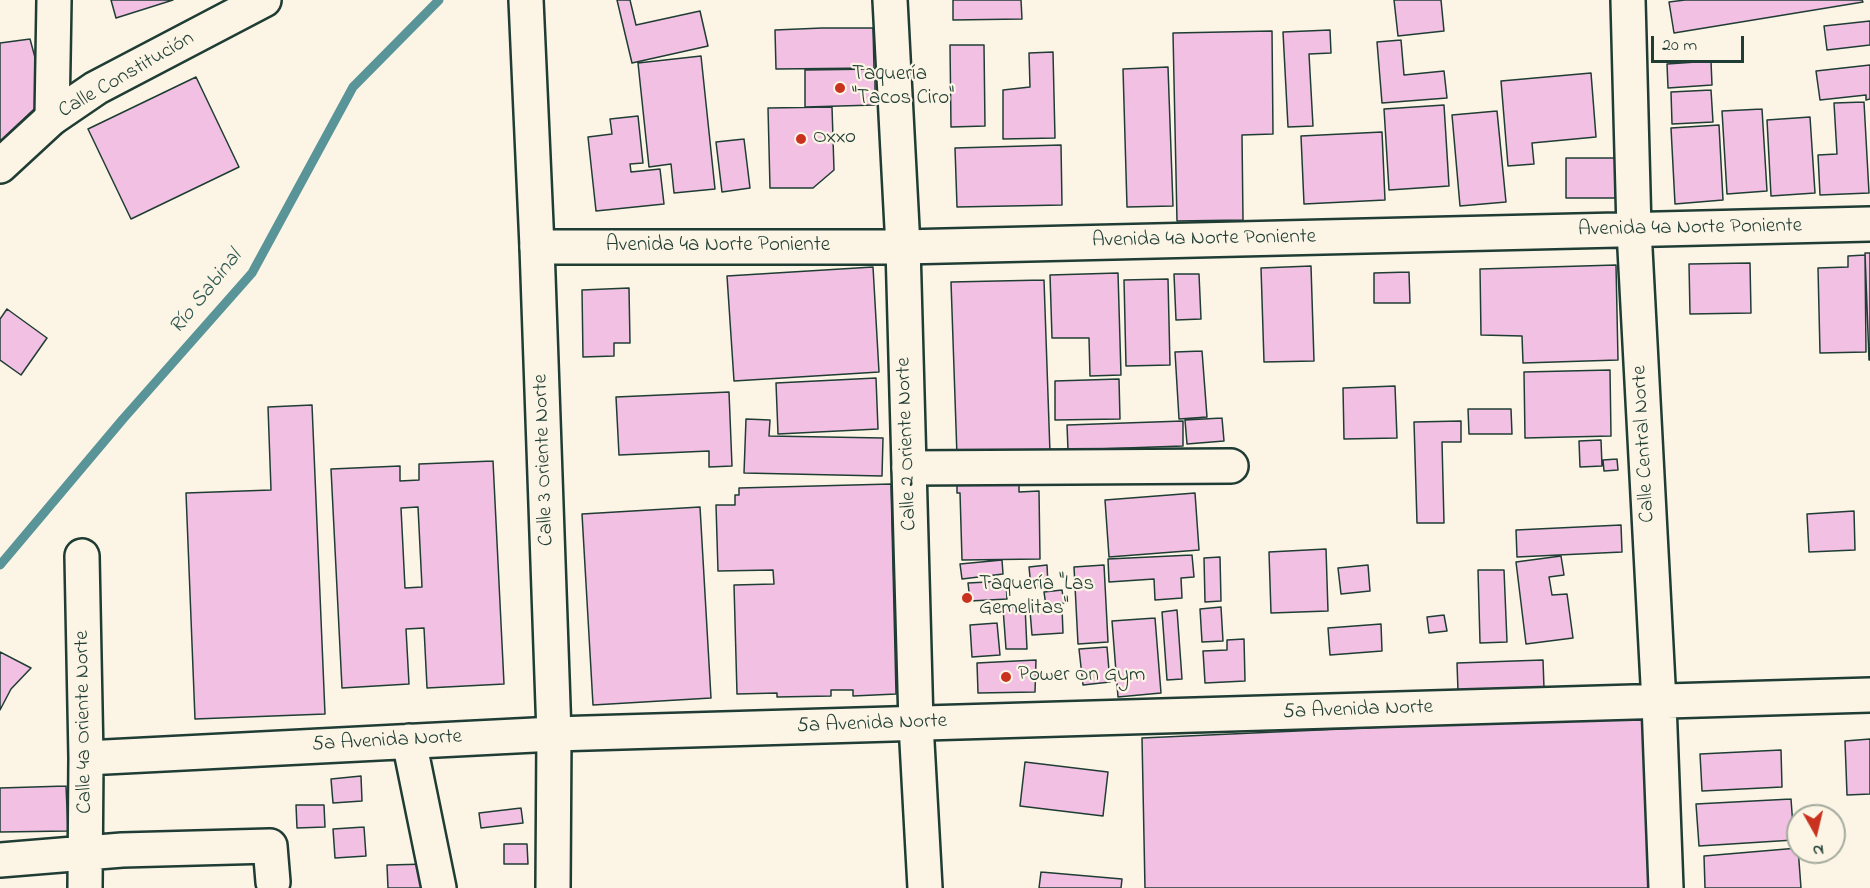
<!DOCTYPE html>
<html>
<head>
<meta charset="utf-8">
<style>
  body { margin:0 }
  #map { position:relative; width:1870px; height:888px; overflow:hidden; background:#fcf5e5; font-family:"Indie Flower",sans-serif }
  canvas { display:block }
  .north { position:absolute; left:1786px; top:804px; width:60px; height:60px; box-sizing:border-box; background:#fcf5e5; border:2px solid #a4ab9e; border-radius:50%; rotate:172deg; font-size:16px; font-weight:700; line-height:24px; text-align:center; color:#1f3d34 }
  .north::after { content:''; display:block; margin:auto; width:21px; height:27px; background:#c8321e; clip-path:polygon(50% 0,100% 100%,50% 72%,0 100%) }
  .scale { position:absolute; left:1651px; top:36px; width:93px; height:27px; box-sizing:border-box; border:3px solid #1f3d34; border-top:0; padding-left:8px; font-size:18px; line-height:21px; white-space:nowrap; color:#1f3d34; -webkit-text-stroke:4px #fcf5e5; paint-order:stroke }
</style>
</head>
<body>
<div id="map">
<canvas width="1870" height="888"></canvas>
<div class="north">N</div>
<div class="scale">20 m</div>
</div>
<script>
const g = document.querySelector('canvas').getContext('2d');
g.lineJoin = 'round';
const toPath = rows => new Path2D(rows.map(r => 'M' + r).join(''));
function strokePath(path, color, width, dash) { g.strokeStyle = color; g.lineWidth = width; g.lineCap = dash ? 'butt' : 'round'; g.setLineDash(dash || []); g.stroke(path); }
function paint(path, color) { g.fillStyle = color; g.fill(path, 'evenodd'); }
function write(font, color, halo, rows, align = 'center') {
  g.font = font + ' "Indie Flower",sans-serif'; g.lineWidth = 4.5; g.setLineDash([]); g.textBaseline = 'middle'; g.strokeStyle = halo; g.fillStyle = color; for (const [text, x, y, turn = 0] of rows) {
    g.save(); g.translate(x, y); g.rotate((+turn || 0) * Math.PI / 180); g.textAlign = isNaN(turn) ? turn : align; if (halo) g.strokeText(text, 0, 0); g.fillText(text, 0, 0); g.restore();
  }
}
const stream = toPath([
  [0,565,123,419,252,273,353,87,439,0]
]);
const building = toPath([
  [111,0,173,0,116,18,111,0],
  [617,0,630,0,636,25,700,11,708,46,632,63,617,0],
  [953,0,1021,0,1022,19,953,20,953,0],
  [1394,0,1441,0,1444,31,1398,36,1394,0],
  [1685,0,1862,0,1863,2,1674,33,1669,2,1685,0],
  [1870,21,1870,45,1827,50,1824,26,1870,21],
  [822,28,873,28,874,68,776,69,775,30,822,28],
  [1330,30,1331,53,1309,54,1313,126,1288,127,1283,32,1330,30],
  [1272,31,1273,134,1242,135,1243,220,1177,221,1173,33,1272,31],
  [30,39,46,98,0,141,0,43,30,39],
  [1401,40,1404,75,1444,71,1447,98,1382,103,1377,42,1401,40],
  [950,45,984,45,985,126,951,127,950,45],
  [1053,52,1055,138,1003,139,1003,90,1030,87,1029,53,1053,52],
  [701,56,715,189,674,193,671,164,649,167,638,63,701,56],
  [1711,61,1712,85,1668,88,1667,64,1711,61],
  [1870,65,1870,99,1866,100,1866,95,1820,100,1816,71,1870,65],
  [1168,67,1173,206,1127,207,1123,69,1168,67],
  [875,69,875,105,805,107,805,70,875,69],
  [1591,73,1596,137,1532,143,1534,164,1508,166,1501,81,1591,73],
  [196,77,239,167,131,219,88,129,196,77],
  [1711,90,1713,122,1672,124,1671,92,1711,90],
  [1864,102,1869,193,1820,195,1818,155,1837,154,1834,103,1864,102],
  [1444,105,1449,186,1389,190,1384,109,1444,105],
  [832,107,834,170,813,188,770,188,768,108,832,107],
  [1762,109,1767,191,1727,194,1722,111,1762,109],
  [1497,111,1506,202,1460,206,1452,115,1497,111],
  [638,116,643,163,630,164,631,172,660,169,664,204,596,211,588,137,612,134,610,119,638,116],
  [1810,117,1815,193,1771,196,1767,120,1810,117],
  [1719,125,1723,200,1675,204,1671,128,1719,125],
  [1382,132,1385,200,1304,204,1301,136,1382,132],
  [744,139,750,188,722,192,716,142,744,139],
  [1061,145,1062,205,957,207,955,148,1061,145],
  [1566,158,1620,158,1620,198,1566,198,1566,158],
  [1865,253,1870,253,1870,360,1869,360,1865,253],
  [1865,255,1866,352,1820,353,1818,268,1848,267,1848,256,1865,255],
  [1750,263,1751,313,1690,314,1689,264,1750,263],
  [1616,265,1618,360,1523,363,1522,336,1481,335,1480,269,1616,265],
  [1311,266,1314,361,1264,362,1261,268,1311,266],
  [873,267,879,372,734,381,727,276,873,267],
  [1409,272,1410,303,1374,303,1374,273,1409,272],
  [1118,273,1121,375,1090,376,1089,338,1052,338,1050,275,1118,273],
  [1174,274,1199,274,1201,319,1176,320,1174,274],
  [1168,279,1170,365,1126,366,1124,280,1168,279],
  [1044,280,1050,453,957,456,951,282,1044,280],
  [629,288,630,343,614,343,614,356,583,357,582,290,629,288],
  [7,309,47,338,21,375,0,360,0,319,7,309],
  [1202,351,1207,417,1179,419,1175,352,1202,351],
  [1610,370,1611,436,1525,438,1524,372,1610,370],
  [876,378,878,429,778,434,776,383,876,378],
  [1119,379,1120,419,1055,420,1055,381,1119,379],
  [1395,386,1397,438,1344,439,1343,388,1395,386],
  [729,392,732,466,709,467,709,451,619,455,616,397,729,392],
  [312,405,325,714,195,719,186,493,271,490,268,407,312,405],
  [1468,409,1511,409,1512,434,1469,434,1468,409],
  [1222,418,1224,441,1187,444,1185,420,1222,418],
  [746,419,770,420,769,436,883,438,882,476,744,473,746,419],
  [1183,421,1183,446,1068,450,1067,425,1183,421],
  [1461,421,1461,442,1442,442,1444,523,1417,523,1414,422,1461,421],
  [1601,440,1602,466,1580,467,1579,441,1601,440],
  [1617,459,1618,470,1604,471,1603,460,1617,459],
  [493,461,504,684,427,688,424,628,406,629,409,684,342,688,331,469,400,466,400,481,419,480,419,464,493,461],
  [418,507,422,587,405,588,401,508,418,507],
  [1019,476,1019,492,1039,491,1040,559,962,560,960,493,957,493,957,478,1019,476],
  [891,484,896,694,853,696,853,690,831,690,831,696,777,697,777,693,737,694,734,585,774,584,773,570,718,571,716,505,735,505,735,495,739,495,739,488,891,484],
  [1195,493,1199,550,1109,557,1105,500,1195,493],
  [700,507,711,698,593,705,582,514,700,507],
  [1854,511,1855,550,1809,552,1807,514,1854,511],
  [1621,525,1622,552,1517,557,1516,530,1621,525],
  [1326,549,1328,611,1271,613,1269,552,1326,549],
  [1192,555,1194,577,1181,578,1182,598,1155,600,1154,579,1109,582,1108,559,1192,555],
  [1561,556,1564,575,1549,577,1552,595,1567,594,1573,638,1526,644,1516,562,1561,556],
  [1220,557,1221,601,1205,602,1204,558,1220,557],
  [1002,560,1003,574,962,579,960,564,1002,560],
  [1047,565,1048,585,1031,587,1029,567,1047,565],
  [1104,565,1108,642,1078,644,1074,567,1104,565],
  [1368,565,1370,591,1341,594,1338,568,1368,565],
  [1478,570,1504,570,1507,642,1480,643,1478,570],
  [1006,581,1007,599,970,601,968,583,1006,581],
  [1062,590,1064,603,1046,606,1044,592,1062,590],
  [1025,606,1027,649,1006,649,1003,608,1025,606],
  [1221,607,1223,641,1202,642,1200,609,1221,607],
  [1062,608,1063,633,1032,635,1030,611,1062,608],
  [1177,610,1182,679,1167,680,1162,612,1177,610],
  [1444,615,1447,631,1429,633,1427,617,1444,615],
  [1155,618,1161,693,1118,697,1112,621,1155,618],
  [997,623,1000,655,972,657,970,625,997,623],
  [1381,624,1382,651,1330,655,1328,628,1381,624],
  [1244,639,1245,681,1205,683,1203,651,1227,650,1227,640,1244,639],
  [1107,647,1110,682,1083,685,1079,649,1107,647],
  [0,652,31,668,11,689,0,710,0,652],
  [1036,660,1035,692,978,693,977,663,1036,660],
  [1543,660,1544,688,1458,691,1457,663,1543,660],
  [1653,715,1656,888,1145,888,1142,738,1653,715],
  [1870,739,1870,794,1847,795,1845,741,1870,739],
  [1781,750,1782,787,1702,791,1700,754,1781,750],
  [1025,762,1108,772,1103,816,1020,806,1025,762],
  [361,776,362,801,333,803,331,779,361,776],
  [66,786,68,831,0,832,0,788,66,786],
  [1791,799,1794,840,1699,846,1696,804,1791,799],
  [296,805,324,805,325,827,297,828,296,805],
  [521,808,523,823,481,828,479,813,521,808],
  [364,827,366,856,335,858,333,829,364,827],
  [504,844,527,844,528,864,504,864,504,844],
  [1798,848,1801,888,1705,888,1704,856,1798,848],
  [428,864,429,888,388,888,387,865,428,864],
  [1041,872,1122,879,1121,888,1039,888,1041,872]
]);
const minor = toPath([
  [1628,0,1634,230,1659,703,1666,888],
  [52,118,54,0],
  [537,247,903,247,1870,224],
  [909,468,1231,466],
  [82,556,86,758,85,888],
  [409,741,439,888],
  [86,758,554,734,1870,695],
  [0,860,122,850,270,846,273,882]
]);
const major = toPath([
  [526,0,537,247,554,734,553,888],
  [890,0,903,247,916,724,925,888],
  [0,166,52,118,96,88,264,0]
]);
const markers = [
  [840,88,6,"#c8321e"],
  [801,139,6,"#c8321e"],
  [967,598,6,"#c8321e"],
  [1006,677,6,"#c8321e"]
];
const streetNames = [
  ["Calle Constitución",127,76,-30],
  ["Avenida 4a Norte Poniente",1690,229,-1],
  ["Avenida 4a Norte Poniente",1204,240,-1],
  ["Avenida 4a Norte Poniente",718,247],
  ["Calle 2 Oriente Norte",908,444,-92],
  ["Calle Central Norte",1645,444,-93],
  ["Calle 3 Oriente Norte",545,460,-92],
  ["5a Avenida Norte",1358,711,-2],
  ["Calle 4a Oriente Norte",85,722,-91],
  ["5a Avenida Norte",872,725,-2],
  ["5a Avenida Norte",387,742,-3]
];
const poiNames = [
  ["Taquería",852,76],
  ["\"Tacos Ciro\"",852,100],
  ["Oxxo",813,139],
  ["Taquería \"Las",979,586],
  ["Gemelitas\"",979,610],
  ["Power On Gym",1018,677]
];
const waterNames = [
  ["Río Sabinal",207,293,-51]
];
strokePath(stream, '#599498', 9);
paint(building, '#f1c0e2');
strokePath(building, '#1f3d34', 1.5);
strokePath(minor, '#1f3d34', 38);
strokePath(major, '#1f3d34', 38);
strokePath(minor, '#fcf5e5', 33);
strokePath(major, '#fcf5e5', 33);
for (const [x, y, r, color] of markers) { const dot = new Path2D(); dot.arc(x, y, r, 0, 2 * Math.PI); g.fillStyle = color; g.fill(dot); strokePath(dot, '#fcf5e5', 2); }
write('21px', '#1f3d34', '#fcf5e5', streetNames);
write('21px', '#1f3d34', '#fcf5e5', poiNames, 'left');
write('italic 22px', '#325a55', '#fcf5e5', waterNames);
</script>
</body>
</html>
